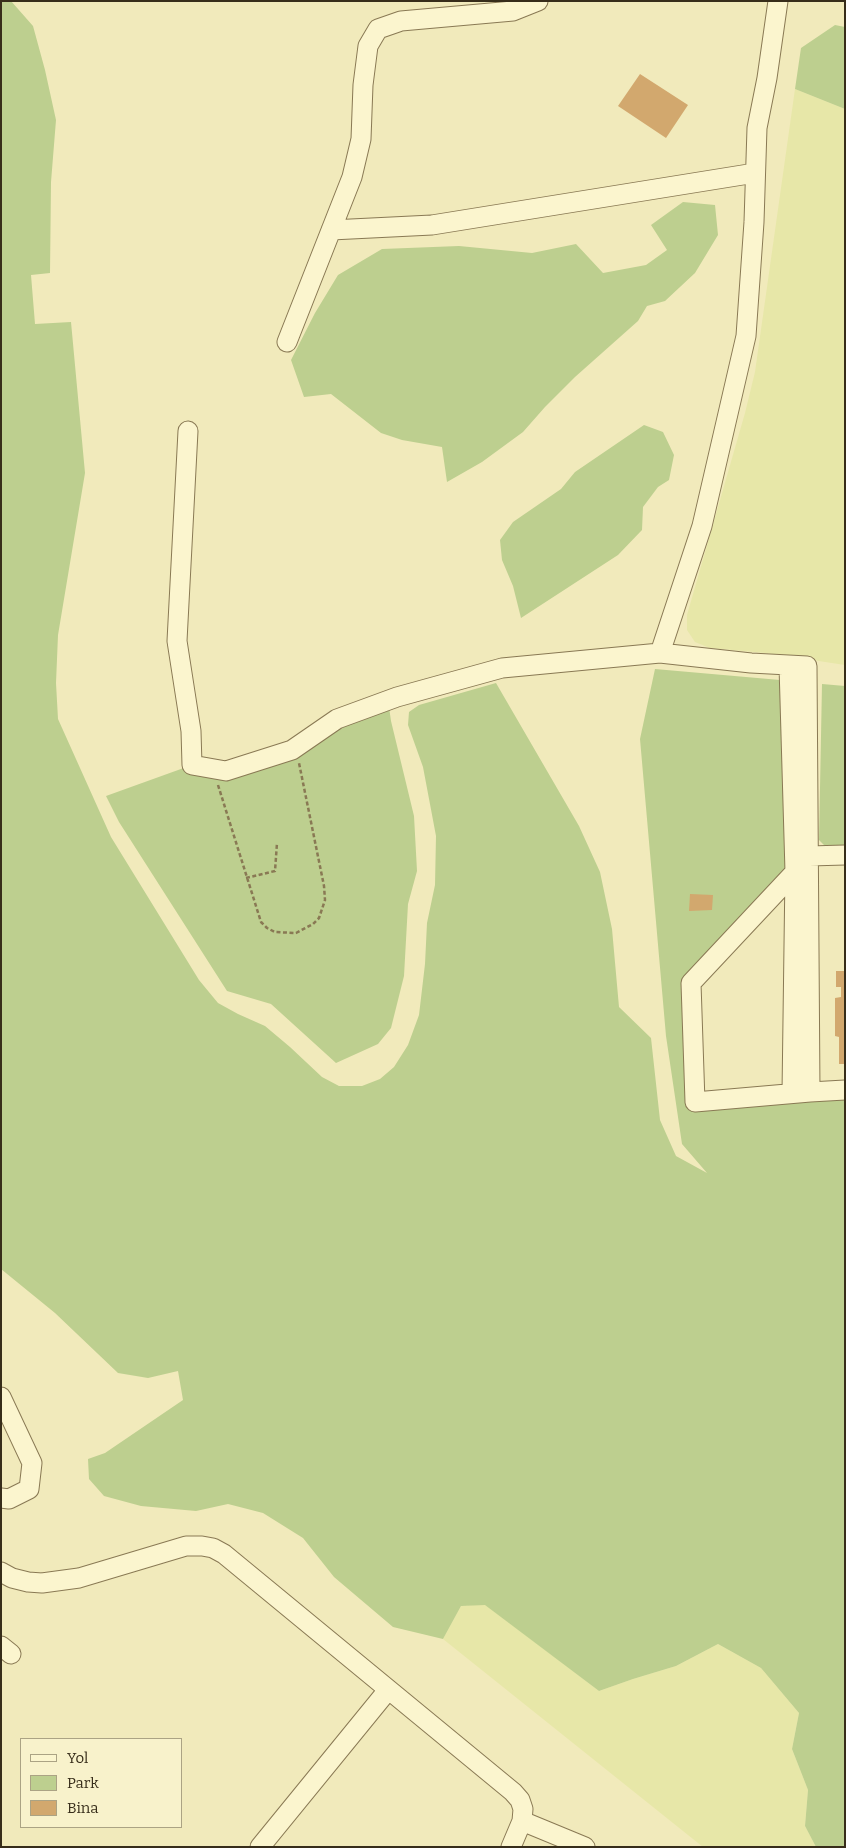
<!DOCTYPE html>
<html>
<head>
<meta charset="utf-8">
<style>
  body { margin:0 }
  #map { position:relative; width:846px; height:1848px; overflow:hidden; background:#f1eabb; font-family:Bitter,serif }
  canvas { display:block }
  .frame { position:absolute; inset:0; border:2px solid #372d1a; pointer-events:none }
  .legend { position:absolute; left:20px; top:1738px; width:162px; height:90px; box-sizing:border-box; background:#f8f2cb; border:1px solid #aba384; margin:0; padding:6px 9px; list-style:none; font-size:15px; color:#372d1a }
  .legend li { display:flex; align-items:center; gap:10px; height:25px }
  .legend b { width:25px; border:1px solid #aba384 }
</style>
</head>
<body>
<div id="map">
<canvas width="846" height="1848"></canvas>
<div class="frame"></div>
<ul class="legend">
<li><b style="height:6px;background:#fbf5ce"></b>Yol</li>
<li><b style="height:14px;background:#bdcf8f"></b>Park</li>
<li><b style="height:14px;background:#d2a86e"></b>Bina</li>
</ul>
</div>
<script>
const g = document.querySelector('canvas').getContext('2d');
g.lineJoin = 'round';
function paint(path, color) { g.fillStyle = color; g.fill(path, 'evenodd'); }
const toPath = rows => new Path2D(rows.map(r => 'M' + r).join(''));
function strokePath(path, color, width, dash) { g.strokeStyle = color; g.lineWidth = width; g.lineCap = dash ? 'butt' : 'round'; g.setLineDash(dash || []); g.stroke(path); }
const farmland = toPath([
  [795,89,845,109,845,665,766,653,710,648,695,642,687,630,687,615,745,413,755,372],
  [485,1604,599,1691,633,1679,676,1666,718,1644,761,1668,799,1713,792,1749,808,1790,805,1826,816,1847,703,1847,443,1639,461,1606]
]);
const green = toPath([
  [1,1,11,1,33,26,45,70,56,120,51,182,50,273,31,275,35,324,71,322,85,473,58,635,56,683,58,719,111,837,199,980,218,1003,238,1014,265,1026,290,1047,322,1077,339,1086,362,1086,380,1079,394,1067,408,1045,419,1015,425,964,427,923,435,885,436,836,423,767,408,725,409,712,419,705,496,683,579,826,600,872,612,929,619,1007,651,1038,660,1120,676,1156,707,1173,682,1144,666,1036,640,739,655,669,780,680,789,868,692,972,689,1107,845,1099,845,1847,816,1847,805,1826,808,1790,792,1749,799,1713,761,1668,718,1644,676,1666,633,1679,599,1691,485,1605,461,1606,443,1639,393,1627,334,1577,303,1538,263,1513,228,1504,196,1511,141,1506,104,1496,89,1479,88,1459,105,1453,183,1400,178,1371,148,1378,118,1373,55,1313,1,1269],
  [835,25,845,27,845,109,795,89,801,48],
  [683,202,715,205,718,235,695,273,665,301,647,306,638,321,575,377,545,407,523,432,482,462,447,482,442,447,402,440,381,433,331,394,304,397,291,360,315,313,338,275,382,249,459,246,532,253,576,244,603,273,646,265,667,250,651,225],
  [644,425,663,432,674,455,669,480,658,487,643,507,642,530,618,555,521,618,513,586,502,560,500,540,513,522,561,489,575,472],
  [822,684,845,686,845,847,828,849,819,840],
  [388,700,391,721,414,816,417,871,408,904,404,976,391,1028,378,1044,336,1063,271,1004,227,991,119,822,106,796,192,765,226,771]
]);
const building = toPath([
  [640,74,688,105,666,138,618,106],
  [690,894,713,895,712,910,689,911],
  [836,971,845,971,845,1064,839,1064,839,1037,835,1036,835,998,841,997,841,987,836,987]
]);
const path = toPath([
  [218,785,261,922,267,928,275,932,296,933,313,924,319,918,325,900,324,886,299,763],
  [246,878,275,871,277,843]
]);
const minor = toPath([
  [331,230,432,225,755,173],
  [287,342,352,177,361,139,363,85,368,46,378,29,401,21,513,11,538,1],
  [188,431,177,641,191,731,192,765,226,771,292,750,337,719,397,697,502,668,660,653,751,663,807,666,810,1092,695,1102,691,983,795,872,789,666],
  [660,653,702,526,746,336,754,222,757,128,767,78,778,1],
  [809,856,845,855],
  [810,1092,845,1090],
  [792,1093,795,872],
  [1,1397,32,1463,29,1489,9,1499,1,1498],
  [1,1572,12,1578,28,1582,42,1583,79,1578,186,1546,202,1546,213,1548,224,1554,513,1792,520,1800,523,1809,522,1821],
  [1,1646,11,1654],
  [260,1847,388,1690],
  [511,1847,522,1821,585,1847]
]);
paint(farmland, '#e7e7a8');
paint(green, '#bdcf8f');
paint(building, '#d2a86e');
strokePath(minor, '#897954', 21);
strokePath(path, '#897954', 2.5, [4, 2.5]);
strokePath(minor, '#fbf5ce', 19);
</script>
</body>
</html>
